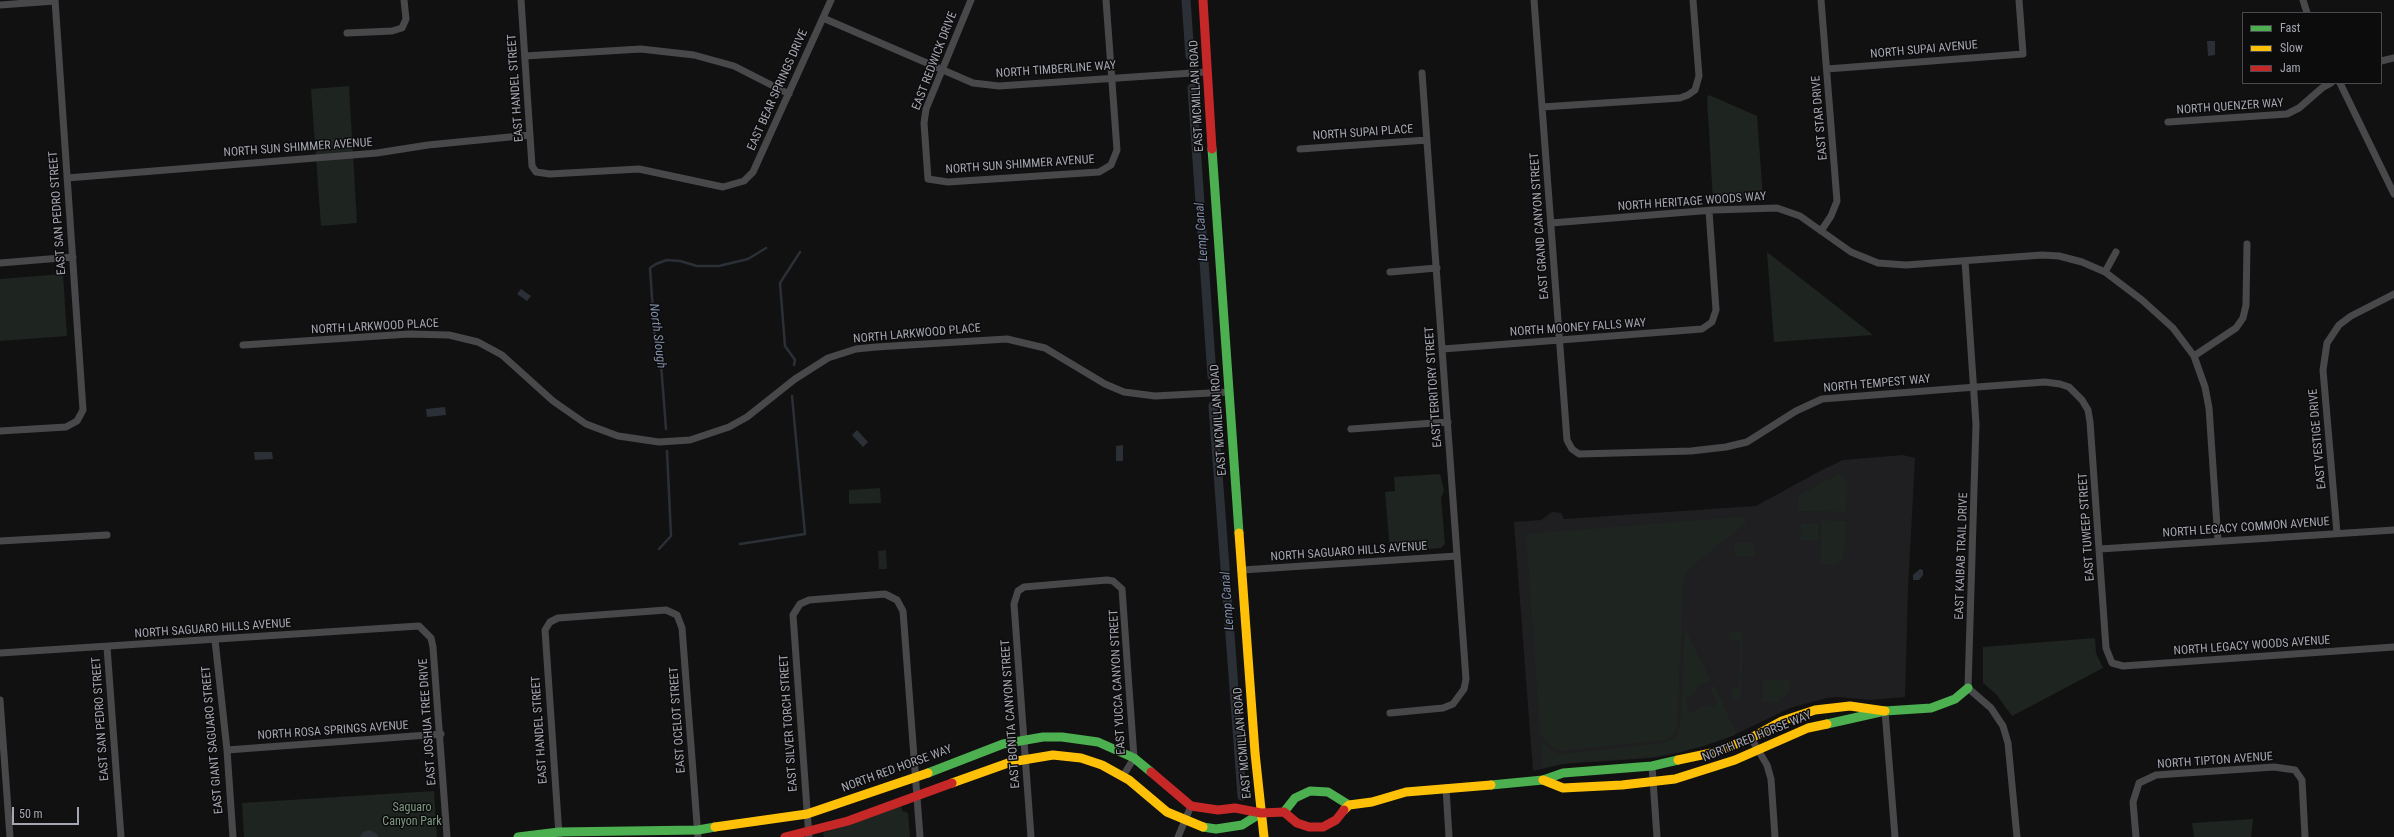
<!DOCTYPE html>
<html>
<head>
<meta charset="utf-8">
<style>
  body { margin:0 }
  #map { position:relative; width:2394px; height:837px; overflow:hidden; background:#121112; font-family:"Roboto Condensed",sans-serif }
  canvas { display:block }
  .legend { position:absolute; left:2242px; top:12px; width:140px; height:72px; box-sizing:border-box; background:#0d0c0d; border:1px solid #494a4f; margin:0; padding:5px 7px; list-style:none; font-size:12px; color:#a4a6b1 }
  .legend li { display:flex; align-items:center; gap:8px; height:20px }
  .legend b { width:20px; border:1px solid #494a4f }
  .scale { position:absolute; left:12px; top:807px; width:67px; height:18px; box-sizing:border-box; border:2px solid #a4a6b1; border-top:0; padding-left:5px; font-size:12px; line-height:14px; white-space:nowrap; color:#a4a6b1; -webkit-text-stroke:3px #0d0c0d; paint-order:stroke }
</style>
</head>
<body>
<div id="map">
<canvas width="2394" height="837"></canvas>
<ul class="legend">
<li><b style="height:5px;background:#4caf50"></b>Fast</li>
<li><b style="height:5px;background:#ffc107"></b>Slow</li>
<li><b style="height:5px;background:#c62828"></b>Jam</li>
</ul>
<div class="scale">50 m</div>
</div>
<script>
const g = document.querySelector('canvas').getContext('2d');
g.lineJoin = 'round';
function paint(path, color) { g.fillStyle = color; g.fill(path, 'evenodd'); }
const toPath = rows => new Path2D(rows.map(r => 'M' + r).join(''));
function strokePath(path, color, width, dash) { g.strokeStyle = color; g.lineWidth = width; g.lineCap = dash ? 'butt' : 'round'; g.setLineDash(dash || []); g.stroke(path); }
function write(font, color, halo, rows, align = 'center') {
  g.font = font + ' "Roboto Condensed",sans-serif'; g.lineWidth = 3; g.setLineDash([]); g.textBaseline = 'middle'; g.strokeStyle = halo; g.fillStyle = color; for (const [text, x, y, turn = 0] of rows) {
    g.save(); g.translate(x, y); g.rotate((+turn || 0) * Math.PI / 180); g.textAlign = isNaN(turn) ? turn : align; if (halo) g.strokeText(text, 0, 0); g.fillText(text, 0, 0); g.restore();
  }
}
const built = toPath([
  [1903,455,1915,458,1908,588,1905,697,1870,700,1838,697,1827,698,1790,708,1734,735,1679,753,1652,758,1564,764,1533,771,1514,522,1541,520,1552,512,1561,513,1564,519,1756,506,1820,471,1843,460]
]);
const green = toPath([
  [349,86,357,223,321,226,311,89],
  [1709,95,1757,116,1763,197,1713,201,1707,97],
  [1767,252,1826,298,1873,335,1774,342],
  [63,274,67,336,0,341,0,279],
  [1840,473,1847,480,1846,512,1798,511,1799,495],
  [1440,474,1444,490,1441,498,1445,544,1441,548,1390,552,1385,492,1395,491,1394,477],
  [880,488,881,503,849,504,849,490],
  [1734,517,1745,518,1746,523,1691,567,1684,577,1677,728,1674,734,1666,740,1561,751,1552,747,1540,734,1526,534],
  [1821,520,1846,521,1844,557,1836,565,1820,564],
  [1801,524,1818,524,1818,540,1800,540],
  [1735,542,1755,543,1754,557,1735,556],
  [886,550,887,569,879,569,878,551],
  [1685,629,1711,680,1696,688,1697,692,1685,699,1690,713,1710,703,1712,706,1717,704,1710,688,1714,685,1736,732,1735,735,1701,747,1652,757,1564,763,1542,768,1540,740,1550,750,1561,754,1661,743,1676,738,1681,720],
  [1733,631,1741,632,1743,639,1741,698,1737,700,1732,698,1731,691,1733,689,1739,689,1740,640,1729,640,1729,635],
  [2095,638,2096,653,2103,668,2012,716,1996,694,1983,683,1983,647],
  [1763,679,1790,680,1790,691,1777,703,1763,702],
  [434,791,437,837,244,837,242,803],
  [901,806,902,811,908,813,910,837,824,837,823,833],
  [2253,819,2251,837,2194,837,2192,823]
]);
const water = toPath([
  [2207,41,2215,41,2215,55,2208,56],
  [521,289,531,296,527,301,517,294],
  [445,407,446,415,427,417,426,409],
  [857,430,868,442,863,447,852,435],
  [1123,445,1123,461,1116,461,1116,446],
  [254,452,272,452,273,459,255,460],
  [1920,569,1923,570,1923,575,1919,580,1913,580,1913,575],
  [369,830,376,833,378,837,360,837,363,832]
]);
const stream = toPath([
  [794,365,795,360,785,346,780,283,800,252],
  [666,429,660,351,655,340,650,268,656,264,667,260,680,261,697,266,719,266,748,259,766,248],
  [740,544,805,534,792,396],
  [659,549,671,536,667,451]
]);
const canal = toPath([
  [1186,0,1190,56],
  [1192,88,1212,376],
  [1213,406,1242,796]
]);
const street = toPath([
  [521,0,532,166,536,172,550,174,639,169,723,187,744,181,753,172,831,0],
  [971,0,926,109,924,123,928,179,948,182,1099,172,1111,165,1117,150,1106,0],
  [1534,0,1567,440,1572,449,1579,454,1691,451,1726,447,1747,442,1796,411,1822,399,1963,388,2045,382,2060,384,2069,387,2082,400,2088,410,2090,422,2106,648,2112,663,2123,666,2394,647],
  [2303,0,2307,13],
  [0,5,55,1],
  [823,18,973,83,999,86,1207,72],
  [347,33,392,31,402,28,406,19,404,0],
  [525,56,641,49,694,55,734,66,789,94],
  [2381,61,2394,58],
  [1827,69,2023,54,2019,0],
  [2340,83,2394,194],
  [1542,107,1680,98,1688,95,1695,90,1699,76,1693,0],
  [2168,122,2287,114,2299,108,2322,88,2331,83],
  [1300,149,1427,140],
  [67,178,377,153,428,145,530,135],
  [1551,223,1713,210,1777,208,1800,216,1851,252,1878,263,1906,265,2042,255,2059,256,2082,262,2105,272,2142,300,2173,328,2194,356,2205,387,2209,408,2218,541],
  [1821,231,1831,216,1837,201,1821,0],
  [1965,261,1976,424,1968,688,1991,708,2003,726,2008,743,2017,837],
  [0,263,73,257],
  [1390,272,1437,268],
  [2105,272,2116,252],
  [243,345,409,334,449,335,478,342,502,355,553,401,586,424,618,436,659,442,690,440,729,427,747,417,795,379,828,358,856,349,876,347,1007,339,1045,348,1105,384,1124,392,1155,396,1229,392],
  [1443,349,1702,329,1712,322,1716,310,1709,211],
  [2194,356,2236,328,2243,318,2246,305,2247,244],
  [1351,429,1448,422],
  [0,431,66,427,77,421,83,410,55,0],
  [2337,533,2323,370,2327,343,2339,325,2351,316,2394,294],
  [0,541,107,535],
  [2100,549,2394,530],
  [1242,570,1457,556],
  [215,640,227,750,233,837],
  [107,647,121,837],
  [0,653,419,626,431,638,433,647,447,837],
  [0,700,10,837],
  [1885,711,1895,837],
  [1390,713,1443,708,1453,704,1464,689,1466,679,1422,73],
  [1751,738,1767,765,1771,779,1775,837],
  [227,750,441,734],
  [1652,766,1657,837],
  [1446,788,1449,837],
  [559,835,545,630,550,622,558,618,666,610,677,615,682,628,698,837],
  [809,837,793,615,800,604,809,600,885,594,897,600,903,611,920,837],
  [1031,837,1014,604,1018,591,1024,587,1107,580,1113,581,1122,589,1134,758,1123,776],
  [1178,837,1191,806],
  [2136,837,2133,802,2139,783,2156,775,2274,767,2295,770,2302,780,2305,837]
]);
const fast = toPath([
  [1212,149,1239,533],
  [1827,724,1885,711,1931,708,1955,699,1968,688],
  [928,773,1003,744,1043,737,1062,737,1098,742,1134,758,1151,772],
  [1491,785,1543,780,1563,773,1652,766,1678,760],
  [1284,812,1295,798,1310,791,1328,792,1349,805],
  [1203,827,1216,829,1242,825,1261,813],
  [518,837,559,832,698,830,715,827]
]);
const slow = toPath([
  [1239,533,1255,753,1264,837],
  [1678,760,1716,752,1751,738,1782,721,1815,710,1850,706,1885,711],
  [1543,780,1563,788,1622,785,1675,779,1735,760,1808,728,1827,724],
  [952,783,1011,762,1053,755,1081,758,1102,765,1129,780,1167,812,1203,827],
  [1344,810,1349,805,1372,802,1406,792,1491,785],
  [715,827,807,814,928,773]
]);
const jam = toPath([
  [1203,0,1212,149],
  [1151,772,1191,806,1218,810,1235,808,1261,813,1284,812,1297,823,1309,827,1323,827,1336,820,1344,810],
  [785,837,848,821,952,783]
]);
const streetNames = [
  ["NORTH SUPAI AVENUE",1924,50,-5],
  ["EAST REDWICK DRIVE",935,61,-69],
  ["NORTH TIMBERLINE WAY",1056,70,-4],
  ["EAST HANDEL STREET",516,88,-94],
  ["EAST BEAR SPRINGS DRIVE",778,90,-66],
  ["EAST MCMILLAN ROAD",1197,96,-93],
  ["NORTH QUENZER WAY",2230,107,-4],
  ["EAST STAR DRIVE",1820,118,-95],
  ["NORTH SUPAI PLACE",1363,133,-4],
  ["NORTH SUN SHIMMER AVENUE",298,148,-4],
  ["NORTH SUN SHIMMER AVENUE",1020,165,-4],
  ["NORTH HERITAGE WOODS WAY",1692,202,-4],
  ["EAST SAN PEDRO STREET",58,213,-94],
  ["EAST GRAND CANYON STREET",1540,226,-94],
  ["NORTH LARKWOOD PLACE",375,327,-3],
  ["NORTH MOONEY FALLS WAY",1578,328,-4],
  ["NORTH LARKWOOD PLACE",917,334,-5],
  ["NORTH TEMPEST WAY",1877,384,-5],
  ["EAST TERRITORY STREET",1434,387,-94],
  ["EAST MCMILLAN ROAD",1219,420,-94],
  ["EAST VESTIGE DRIVE",2318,439,-95],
  ["EAST TUWEEP STREET",2087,527,-94],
  ["NORTH LEGACY COMMON AVENUE",2246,528,-4],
  ["NORTH SAGUARO HILLS AVENUE",1349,552,-4],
  ["EAST KAIBAB TRAIL DRIVE",1962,556,-88],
  ["NORTH SAGUARO HILLS AVENUE",213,629,-4],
  ["NORTH LEGACY WOODS AVENUE",2252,646,-4],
  ["EAST YUCCA CANYON STREET",1118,682,-93],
  ["EAST BONITA CANYON STREET",1011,714,-94],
  ["EAST SAN PEDRO STREET",101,719,-94],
  ["EAST OCELOT STREET",678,720,-94],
  ["EAST JOSHUA TREE DRIVE",428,722,-94],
  ["EAST SILVER TORCH STREET",789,723,-94],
  ["EAST HANDEL STREET",540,730,-94],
  ["NORTH ROSA SPRINGS AVENUE",333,731,-4],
  ["NORTH RED HORSE WAY",1757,737,-22],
  ["EAST GIANT SAGUARO STREET",213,740,-95],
  ["EAST MCMILLAN ROAD",1243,743,-95],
  ["NORTH TIPTON AVENUE",2215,761,-4],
  ["NORTH RED HORSE WAY",897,769,-20]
];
const parkNames = [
  ["Saguaro",412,808],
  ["Canyon Park",412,822]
];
const waterNames = [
  ["Lemp Canal",1202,232,-94],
  ["North Slough",657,336,83],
  ["Lemp Canal",1228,601,-94]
];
paint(built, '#1f1e20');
paint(green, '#1e2420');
paint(water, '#2b3037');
strokePath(stream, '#2b3037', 2.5);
strokePath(canal, '#2b3037', 9);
strokePath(street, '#48484b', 7);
strokePath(fast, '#4caf50', 9);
strokePath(slow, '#ffc107', 9);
strokePath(jam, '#c62828', 9);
write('12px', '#a4a6b1', '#0d0c0d', streetNames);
write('12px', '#7d9a84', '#0d0c0d', parkNames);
write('italic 13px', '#7f8da9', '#0d0c0d', waterNames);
</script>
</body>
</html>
